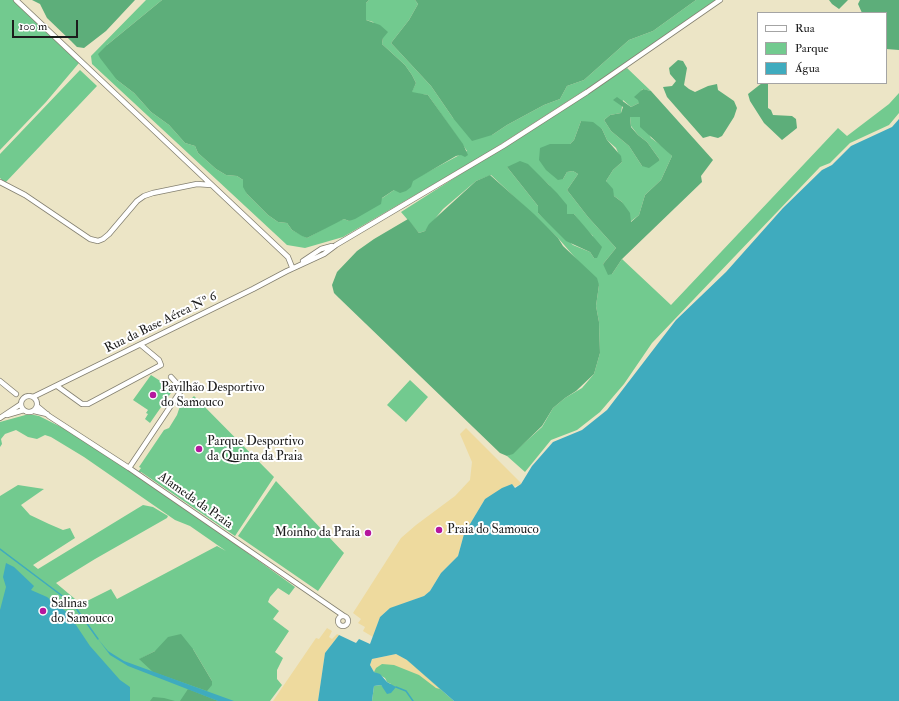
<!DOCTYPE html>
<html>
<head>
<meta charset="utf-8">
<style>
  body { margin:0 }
  #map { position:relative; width:899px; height:701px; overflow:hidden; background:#ece5c6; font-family:"IM FELL Double Pica",serif }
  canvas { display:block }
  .legend { position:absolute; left:757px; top:12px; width:130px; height:72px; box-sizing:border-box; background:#fff; border:1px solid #a4a4a4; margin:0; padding:5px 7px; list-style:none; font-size:12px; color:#1c1c1c }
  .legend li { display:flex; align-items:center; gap:8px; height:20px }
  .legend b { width:20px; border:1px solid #a4a4a4 }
  .scale { position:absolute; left:12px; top:20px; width:66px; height:18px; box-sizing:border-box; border:2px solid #1c1c1c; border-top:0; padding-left:5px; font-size:12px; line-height:14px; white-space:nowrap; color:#1c1c1c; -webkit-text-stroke:3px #fff; paint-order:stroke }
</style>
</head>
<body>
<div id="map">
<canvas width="899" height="701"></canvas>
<ul class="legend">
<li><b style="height:5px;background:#fff"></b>Rua</li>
<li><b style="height:11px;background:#72ca8f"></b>Parque</li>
<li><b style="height:11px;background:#3fabbe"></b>Água</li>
</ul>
<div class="scale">100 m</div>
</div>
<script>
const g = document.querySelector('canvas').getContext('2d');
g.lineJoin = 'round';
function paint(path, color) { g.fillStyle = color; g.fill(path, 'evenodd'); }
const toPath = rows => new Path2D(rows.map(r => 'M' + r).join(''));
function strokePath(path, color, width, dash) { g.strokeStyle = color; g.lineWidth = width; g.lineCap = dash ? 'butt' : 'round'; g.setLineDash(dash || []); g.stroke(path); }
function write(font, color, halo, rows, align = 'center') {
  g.font = font + ' "IM FELL Double Pica",serif'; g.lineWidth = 4; g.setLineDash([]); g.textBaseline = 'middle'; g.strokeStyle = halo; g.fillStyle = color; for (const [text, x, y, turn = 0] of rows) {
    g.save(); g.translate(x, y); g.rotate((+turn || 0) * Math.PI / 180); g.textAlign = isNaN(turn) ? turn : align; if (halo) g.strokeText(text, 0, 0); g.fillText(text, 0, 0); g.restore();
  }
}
const green = toPath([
  [0,0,13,0,79,63,46,102,0,150],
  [146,0,162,0,107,45,117,80,134,93,151,112,169,125,185,143,195,146,198,153,216,169,226,175,237,176,243,180,247,194,268,215,278,222,287,223,292,230,307,238,336,222,344,219,349,221,394,190,467,151,428,95,411,93,416,83,412,75,405,65,382,44,383,38,373,22,366,20,366,3,369,0,415,0,418,4,409,20,391,43,431,86,453,118,492,135,507,125,544,105,560,99,567,86,584,80,629,40,653,31,696,0,718,0,627,63,487,153,343,237,305,248,287,245,92,64,91,56],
  [627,68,651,91,642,89,639,103,631,107,623,100,621,113,610,115,604,120,611,131,629,146,642,166,660,160,647,142,638,135,631,126,630,117,640,117,651,138,666,149,672,156,661,180,645,195,639,215,630,222,622,202,614,196,606,181,613,170,622,162,616,148,607,140,602,129,581,121,574,140,570,144,550,144,563,179,567,172,573,171,578,174,567,190,588,217,616,248,603,264,612,274,622,259,671,305,838,128,847,136,889,104,899,93,899,113,889,125,850,143,830,163,820,167,652,343,624,384,600,412,577,430,551,440,525,472,507,456,513,453,542,427,553,408,565,398,582,388,594,374,600,353,599,322,596,306,599,285,558,238,491,175,476,181,443,209,425,231,419,233,401,212],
  [507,167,538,175,549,185,567,214,574,214,585,229,593,236,594,258,590,252,573,245,538,213,538,206],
  [80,70,97,86,5,183,0,178,0,154],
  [151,375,165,384,170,383,173,385,171,388,173,390,150,423,145,419,148,414,146,413,148,410,133,400],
  [410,380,428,397,406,422,387,405],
  [194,396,274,477,235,536,141,472,138,472,141,468,139,467,164,430,169,428,177,415,180,406,182,408],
  [29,414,39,416,65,429,174,500,295,587,289,595,278,588,270,597,268,602,279,611,273,619,289,631,275,652,283,658,277,670,277,679,282,685,270,701,0,701,0,496,18,485,44,489,21,505,30,515,49,524,63,530,70,528,75,538,33,565,38,569,143,505,153,507,168,516,167,518,95,559,56,583,81,604,111,589,117,599,217,546,226,551,190,526,175,520,84,457,51,437,45,435,37,439,28,437,16,430,5,434,1,439,2,444,0,447,0,422],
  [193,649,212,681,140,659,155,651],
  [276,481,344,553,318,591,238,536],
  [372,659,407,660,454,701,372,701,374,686,381,685,385,689,391,684,387,682,385,678,374,672]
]);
const forest = toPath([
  [32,0,135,0,106,31,84,48,77,47,71,41,47,18,40,4],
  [162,0,369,0,366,3,366,20,380,25,388,32,383,38,382,44,405,65,412,75,416,83,412,92,428,95,463,144,468,155,465,157,461,155,456,156,413,181,411,187,406,191,400,193,394,190,382,198,381,204,355,219,349,221,344,219,307,238,302,236,292,230,287,223,278,222,268,215,247,194,243,187,243,180,237,176,226,175,216,169,198,153,195,146,185,143,169,125,151,112,134,93,117,80,100,58,98,54,107,45],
  [415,0,696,0,653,31,629,40,584,80,567,86,560,99,544,105,507,125,492,135,472,141,453,118,431,86,391,43,409,20,418,4],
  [829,0,848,0,839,9,832,4],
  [860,0,899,0,899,50,886,49,886,13,862,13,858,4],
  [678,60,683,61,687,68,684,85,689,89,695,92,708,86,717,84,718,90,734,101,737,108,734,117,722,136,718,138,710,136,703,138,667,97,663,87,672,86,676,81,670,74,669,68],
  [762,83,768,83,768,108,771,110,773,115,792,116,796,119,797,128,782,140,764,123,750,101,748,94],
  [643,89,651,91,713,160,701,176,702,182,622,259,612,274,608,275,603,264,616,248,588,217,567,190,578,174,573,171,567,172,563,179,558,180,546,170,539,160,540,148,550,144,570,144,574,140,581,121,593,122,602,129,607,140,621,156,622,162,613,170,606,181,613,189,614,196,622,202,630,213,631,222,639,215,645,195,661,180,672,156,640,127,640,117,630,117,631,127,638,135,647,142,660,160,649,168,642,166,629,146,611,131,604,120,610,115,621,113,623,107,613,100,617,97,631,107,639,103,638,100,634,97],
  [520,161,528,164,557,193,567,205,567,214,574,214,602,247,597,258,594,258,590,252,566,241,538,213,538,206,507,167],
  [490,175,534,214,558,238,563,246,597,278,599,285,596,306,599,322,600,353,594,374,576,391,565,398,553,408,542,426,513,454,507,456,500,453,339,298,334,293,332,285,337,272,357,251,374,239,408,219,419,233,425,231,429,224,476,181],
  [181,634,193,649,212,681,212,685,207,691,153,672,139,659,155,651,168,637],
  [188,689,218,701,180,701],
  [153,697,164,698,175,701,150,701]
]);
const sand = toPath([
  [466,428,521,483,521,484,485,499,464,534,458,556,441,573,430,591,424,596,389,609,380,617,373,637,363,631,365,627,358,623,361,619,353,613,401,538,416,525,455,496,470,480,472,462,460,434],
  [327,628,332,631,329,637,332,639,337,634,339,635,325,653,318,701,273,701,316,638,319,639],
  [396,654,407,660,440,689,436,688,419,675,394,665,382,664,376,668,374,672,370,665,372,659]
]);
const water = toPath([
  [899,119,899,701,454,701,407,660,396,654,372,659,370,665,374,672,380,674,387,682,396,687,391,693,387,694,381,685,374,686,372,701,318,701,325,653,339,635,356,643,359,639,370,644,380,617,390,608,424,596,430,591,441,573,458,556,464,534,485,499,502,488,512,484,515,488,521,484,532,466,553,442,582,430,607,410,676,320,726,272,783,208,822,170,832,165,851,146,892,127],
  [6,563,14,567,34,586,31,590,47,597,68,613,90,646,120,680,130,687,130,701,0,701,0,610,6,587,3,577],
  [98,639,108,651,124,661,234,701,218,701,128,666,110,655]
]);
const stream = toPath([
  [0,549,73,604,98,639],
  [396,687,406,691,413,701]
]);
const minor = toPath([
  [16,0,288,257,292,267],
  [0,182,25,195,90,239,98,241,103,239,109,234,137,201,144,196,153,193,197,184,211,185],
  [303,261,321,249,332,246],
  [285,272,324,254,336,245,503,146,587,92,720,0],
  [0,381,16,394],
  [57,386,82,404,88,404,161,365,159,360,141,345],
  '21 404a8 8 0 1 1 16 0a8 8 0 1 1-16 0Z',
  [33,397,253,289,287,271],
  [37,406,49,416,129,468,344,616],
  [34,411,47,414],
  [7,415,24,410],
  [0,418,21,404],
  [129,468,182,389,171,377],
  '338 621a5 5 0 1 1 10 0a5 5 0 1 1-10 0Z'
]);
const markers = [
  [153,395,4,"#b5179e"],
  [199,449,4,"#b5179e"],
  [439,530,4,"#b5179e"],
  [368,533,4,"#b5179e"],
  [43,611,4,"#b5179e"]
];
const streetNames = [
  ["Rua da Base Aérea Nº 6",161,323,-26],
  ["Alameda da Praia",195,501,35]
];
const poiNames = [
  ["Pavilhão Desportivo",161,388],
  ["do Samouco",161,403],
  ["Parque Desportivo",207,442],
  ["da Quinta da Praia",207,457],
  ["Praia do Samouco",447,530],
  ["Moinho da Praia",360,533,"right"],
  ["Salinas",51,604],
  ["do Samouco",51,619]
];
paint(green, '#72ca8f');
paint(forest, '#5dae7a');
paint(sand, '#eeda9e');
paint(water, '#3fabbe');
strokePath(stream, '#3fabbe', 1.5);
strokePath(minor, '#848071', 6);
strokePath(minor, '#fff', 4.5);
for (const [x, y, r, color] of markers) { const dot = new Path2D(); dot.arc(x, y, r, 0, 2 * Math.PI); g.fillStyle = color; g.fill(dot); strokePath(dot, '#fff', 1.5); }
write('13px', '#1c1c1c', '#fff', streetNames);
write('13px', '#1c1c1c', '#fff', poiNames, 'left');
</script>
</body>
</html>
